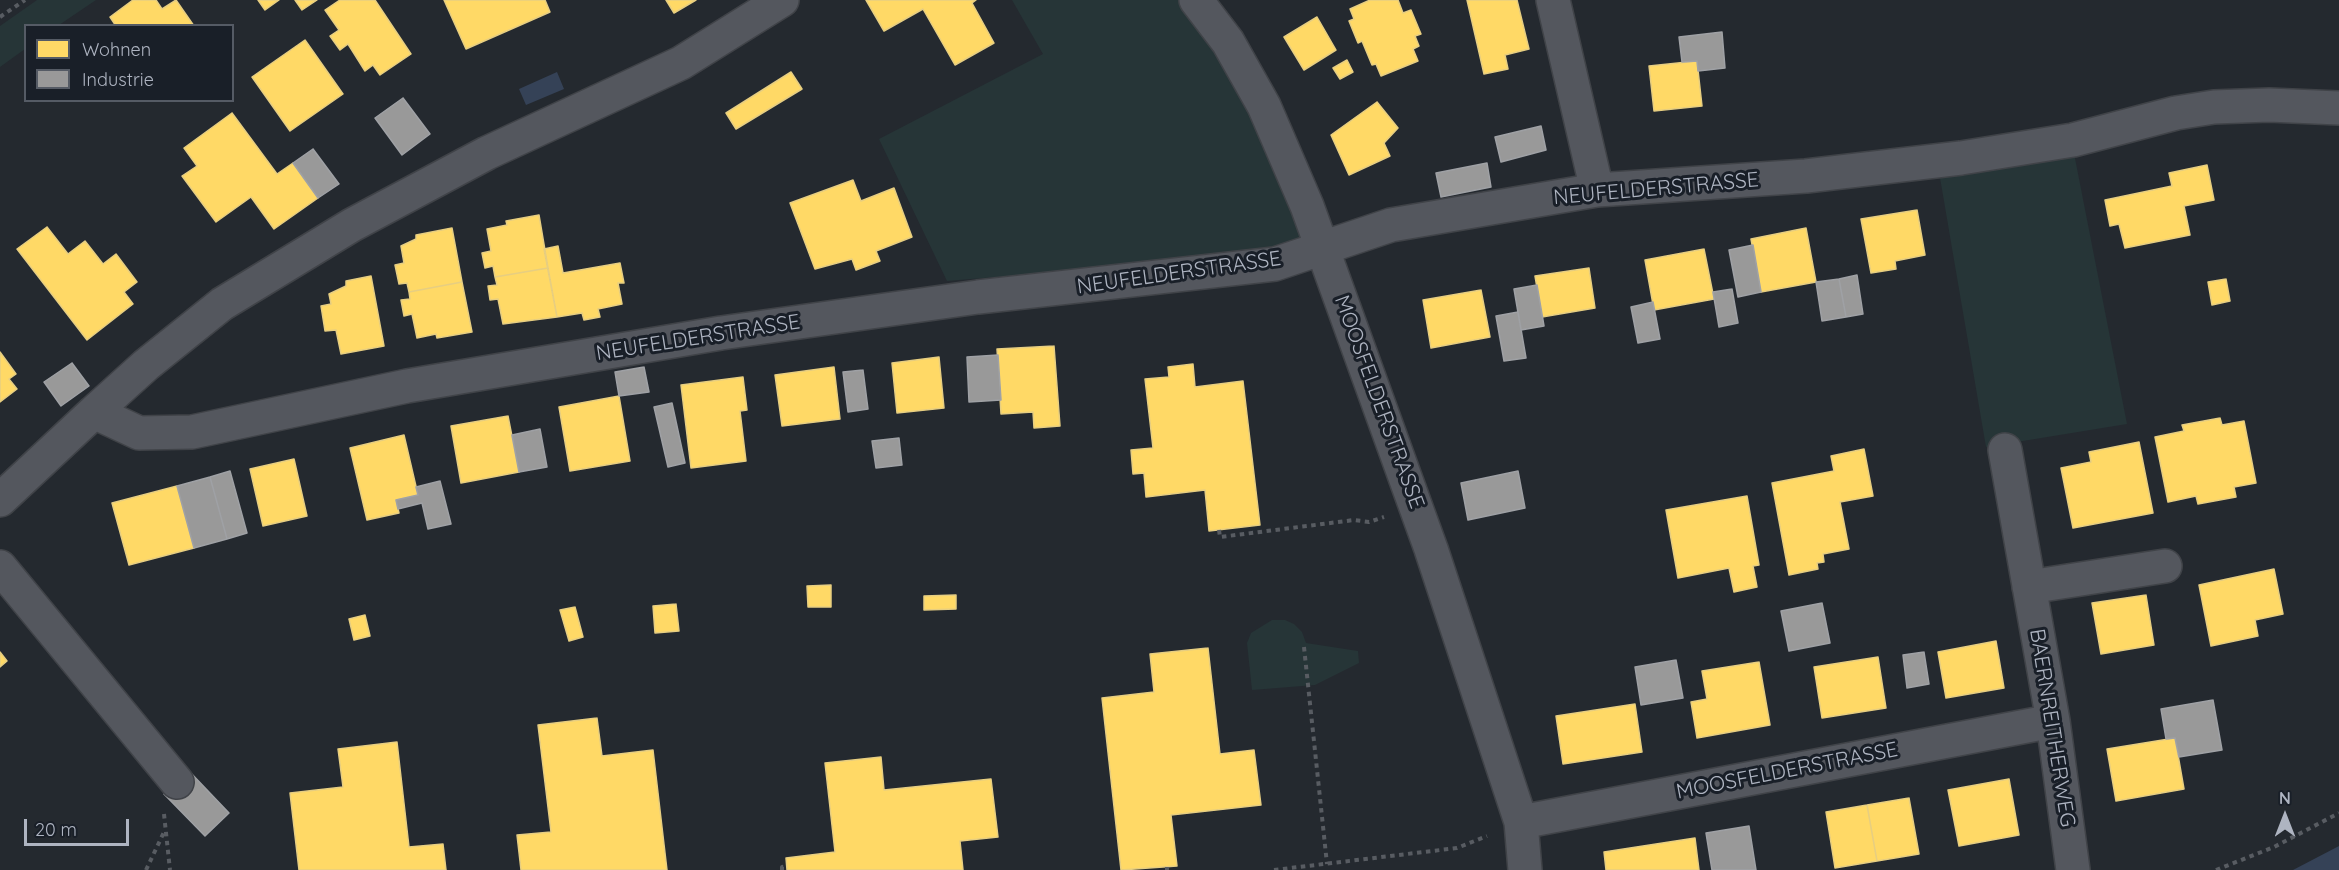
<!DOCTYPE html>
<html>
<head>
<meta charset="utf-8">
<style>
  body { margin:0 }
  #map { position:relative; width:2339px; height:870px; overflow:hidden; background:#24292f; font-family:Quicksand,sans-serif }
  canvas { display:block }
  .legend { position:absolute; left:24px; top:24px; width:210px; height:78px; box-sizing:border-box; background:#191f28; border:2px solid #555b65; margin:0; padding:8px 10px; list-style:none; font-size:18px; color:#aeb4c1 }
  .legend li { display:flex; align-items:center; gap:12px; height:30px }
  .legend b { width:30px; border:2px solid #555b65 }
  .north { position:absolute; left:2255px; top:786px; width:60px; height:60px; -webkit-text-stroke:4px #191f28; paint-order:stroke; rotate:0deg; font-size:16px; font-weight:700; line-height:24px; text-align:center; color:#aeb4c1 }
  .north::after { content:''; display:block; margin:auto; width:21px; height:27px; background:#aeb4c1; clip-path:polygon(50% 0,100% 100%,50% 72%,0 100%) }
  .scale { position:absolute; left:24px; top:819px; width:105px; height:27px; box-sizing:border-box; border:3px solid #aeb4c1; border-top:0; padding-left:8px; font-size:18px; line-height:21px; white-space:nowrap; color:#aeb4c1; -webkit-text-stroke:4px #191f28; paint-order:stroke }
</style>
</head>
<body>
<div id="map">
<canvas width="2339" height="870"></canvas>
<ul class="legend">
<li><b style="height:16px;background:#ffd966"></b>Wohnen</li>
<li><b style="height:16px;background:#999"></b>Industrie</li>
</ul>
<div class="north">N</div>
<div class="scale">20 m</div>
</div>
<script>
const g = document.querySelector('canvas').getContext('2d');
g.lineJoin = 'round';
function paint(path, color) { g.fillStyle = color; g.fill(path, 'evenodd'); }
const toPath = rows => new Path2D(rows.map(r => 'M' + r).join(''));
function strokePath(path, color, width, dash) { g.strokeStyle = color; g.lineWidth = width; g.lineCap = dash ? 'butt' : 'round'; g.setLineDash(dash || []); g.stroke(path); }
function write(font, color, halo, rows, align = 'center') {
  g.font = font + ' Quicksand,sans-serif'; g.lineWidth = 6; g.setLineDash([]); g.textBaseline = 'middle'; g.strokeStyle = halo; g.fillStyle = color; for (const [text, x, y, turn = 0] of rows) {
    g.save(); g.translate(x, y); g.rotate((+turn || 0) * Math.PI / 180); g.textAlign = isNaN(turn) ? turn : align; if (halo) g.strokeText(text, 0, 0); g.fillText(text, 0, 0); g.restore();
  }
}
const green = toPath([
  [37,0,96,0,59,25,26,26,25,49,0,67,0,26],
  [1012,0,1185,0,1236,72,1306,230,1300,241,1288,248,1131,266,947,281,879,139,1043,54],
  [2073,148,2127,424,1986,447,1939,172],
  [1272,620,1285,620,1294,624,1302,632,1306,643,1358,651,1359,663,1315,685,1252,690,1247,643,1251,633]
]);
const water = toPath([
  [557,72,564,89,526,105,519,89],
  [2339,846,2339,870,2293,870]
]);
const homes = toPath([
  [133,0,156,0,162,9,176,0,194,26,116,26,110,17,133,0],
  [258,0,279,0,265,10,258,0],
  [295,0,317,0,302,10,295,0],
  [340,0,375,0,411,54,380,75,373,65,365,71,348,44,340,50,330,36,339,30,325,10,340,0],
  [444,0,545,0,550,12,466,49,444,0],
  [666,0,696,0,674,13,666,0],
  [866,0,976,0,972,3,994,43,955,65,923,9,884,31,866,0],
  [1370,0,1398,0,1403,13,1411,10,1421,34,1415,36,1419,46,1413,49,1418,61,1381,76,1376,64,1372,65,1362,41,1358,43,1349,21,1354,19,1350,9,1370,0],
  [1467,0,1517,0,1529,49,1505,55,1508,69,1484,74,1467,0],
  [1317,17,1336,50,1304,70,1284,37,1317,17],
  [305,40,343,94,290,131,252,77,305,40],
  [1347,60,1353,72,1340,79,1333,68,1347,60],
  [1697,61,1702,106,1654,111,1649,66,1697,61],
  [791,72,802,89,736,129,726,113,791,72],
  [1377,102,1398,128,1384,143,1390,156,1349,175,1331,135,1377,102],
  [232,113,277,174,293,163,318,198,274,229,251,197,216,222,182,176,197,166,184,148,232,113],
  [2207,165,2214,200,2184,206,2190,235,2125,248,2119,224,2110,226,2105,200,2172,186,2169,173,2207,165],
  [853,180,861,201,894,188,912,237,876,251,880,261,856,270,852,259,815,269,790,203,853,180],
  [1917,210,1925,255,1895,261,1896,269,1871,273,1861,219,1917,210],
  [539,215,548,268,495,277,493,266,485,268,482,253,491,251,487,229,507,225,506,221,539,215],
  [47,227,68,254,85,241,103,264,116,254,137,282,124,292,133,304,87,340,17,249,47,227],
  [452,228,462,282,409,292,407,283,399,284,395,265,404,263,401,246,416,239,416,235,452,228],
  [1806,228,1816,282,1761,292,1751,239,1806,228],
  [558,246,563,273,620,263,624,283,618,283,622,304,598,309,600,317,584,320,582,313,557,317,544,249,558,246],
  [1704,249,1714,299,1654,310,1645,260,1704,249],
  [548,268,557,317,503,324,498,299,490,300,488,286,497,285,495,277,548,268],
  [1589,268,1595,308,1542,317,1535,276,1589,268],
  [371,276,384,346,341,354,336,330,325,331,321,306,331,304,329,294,346,286,346,281,371,276],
  [2226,279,2230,301,2212,305,2208,282,2226,279],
  [462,282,472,332,437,338,436,334,417,338,412,314,404,316,401,300,410,299,409,292,462,282],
  [1481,290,1490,337,1431,348,1423,300,1481,290],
  [1054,346,1060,426,1034,428,1033,412,1001,414,997,349,1054,346],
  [0,352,16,374,9,379,17,389,0,402,0,352],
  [939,357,944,408,897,413,892,363,939,357],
  [1193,364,1195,387,1243,381,1260,525,1209,531,1205,490,1146,497,1144,473,1133,474,1131,450,1153,448,1145,379,1169,377,1168,367,1193,364],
  [834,367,840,419,782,426,775,375,834,367],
  [743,377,747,410,740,411,746,461,691,468,681,385,743,377],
  [619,396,630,461,570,471,559,407,619,396],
  [508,416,519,472,461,483,451,426,508,416],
  [2220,418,2222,425,2244,421,2256,483,2234,487,2236,497,2198,504,2196,496,2168,502,2155,437,2184,431,2182,425,2220,418],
  [404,435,418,495,396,500,399,513,367,520,350,448,404,435],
  [2139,442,2153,513,2073,528,2061,468,2091,462,2089,452,2139,442],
  [1864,449,1873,496,1840,502,1849,549,1823,554,1824,562,1817,563,1818,569,1789,575,1772,483,1834,471,1831,456,1864,449],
  [294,459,307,516,263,526,250,469,294,459],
  [177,486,194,548,129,565,112,503,177,486],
  [1747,496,1759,565,1753,566,1757,587,1734,592,1729,568,1678,578,1666,510,1747,496],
  [2274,569,2283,614,2255,620,2258,636,2211,646,2199,585,2274,569],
  [831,585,831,607,808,607,807,586,831,585],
  [956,595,956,609,924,610,924,596,956,595],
  [2146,595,2154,645,2101,654,2092,603,2146,595],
  [676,604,679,631,655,633,653,606,676,604],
  [575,607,583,637,569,641,560,610,575,607],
  [365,615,370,636,354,640,349,619,365,615],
  [1996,641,2004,688,1946,698,1938,652,1996,641],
  [1208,648,1220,754,1254,750,1261,805,1171,815,1177,866,1121,870,1102,698,1154,692,1150,654,1208,648],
  [0,652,7,661,0,667,0,652],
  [1878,657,1886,708,1822,718,1814,667,1878,657],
  [1759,662,1770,725,1697,738,1691,702,1707,699,1702,671,1759,662],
  [1635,704,1642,752,1563,764,1556,716,1635,704],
  [597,718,602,756,653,750,667,870,521,870,517,835,551,832,538,725,597,718],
  [2175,738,2184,789,2116,801,2107,749,2175,738],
  [397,742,409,847,443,844,446,870,299,870,290,793,343,787,338,749,397,742],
  [881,757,884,790,991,779,998,837,960,841,963,870,787,870,786,858,835,852,825,763,881,757],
  [2009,779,2019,835,1959,846,1948,790,2009,779],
  [1909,798,1919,854,1877,861,1867,805,1909,798],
  [1867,805,1877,861,1835,868,1826,812,1867,805],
  [1695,838,1699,870,1606,870,1604,852,1695,838]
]);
const industry = toPath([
  [1722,32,1725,68,1698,71,1697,61,1682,62,1679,37,1722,32],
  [403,98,430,134,402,155,375,118,403,98],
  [1541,126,1546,150,1501,162,1495,137,1541,126],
  [313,149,339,184,318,198,293,163,313,149],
  [1487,163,1491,187,1441,197,1436,173,1487,163],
  [1753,245,1761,292,1738,297,1729,250,1753,245],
  [1857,275,1863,314,1846,317,1839,279,1857,275],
  [1839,279,1846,317,1822,321,1816,282,1839,279],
  [1537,285,1544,326,1521,330,1514,289,1537,285],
  [1732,289,1738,323,1719,327,1713,292,1732,289],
  [1653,302,1660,339,1638,343,1631,307,1653,302],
  [1518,312,1526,358,1504,361,1496,316,1518,312],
  [998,355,1001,400,969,402,967,357,998,355],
  [72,363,89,386,61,406,44,382,72,363],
  [644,367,649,392,619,396,615,372,644,367],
  [863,370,868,409,848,412,843,372,863,370],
  [672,403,685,463,668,467,654,407,672,403],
  [540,429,547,467,519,472,512,435,540,429],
  [899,438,902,465,876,468,872,441,899,438],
  [230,471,247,533,227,539,210,477,230,471],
  [1518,471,1525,508,1468,520,1461,483,1518,471],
  [210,477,227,539,194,548,177,486,210,477],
  [440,481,451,524,428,529,422,503,398,509,396,500,418,495,416,487,440,481],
  [1822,603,1830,643,1789,651,1781,611,1822,603],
  [1924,652,1929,684,1907,688,1903,655,1924,652],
  [1676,660,1683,698,1641,705,1635,667,1676,660],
  [2213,700,2222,750,2179,757,2175,738,2166,739,2161,709,2213,700],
  [188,770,229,813,205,836,164,794,188,770],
  [1749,826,1756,870,1712,870,1706,833,1749,826]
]);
const path = toPath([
  [0,17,25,0],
  [1219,530,1220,537,1354,520,1369,522,1384,517],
  [1304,647,1327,864],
  [164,814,170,870],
  [1167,867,1167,870],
  [146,870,165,830],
  [782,870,782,867,787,866],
  [1274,870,1457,848,1487,836],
  [2216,870,2274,847,2339,813]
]);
const minor = toPath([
  [1196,0,1228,42,1264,106,1307,206,1431,549,1521,822,1525,870],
  [1553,0,1597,190],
  [94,412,146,365,222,304,352,225,487,153,681,63,782,0],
  [2005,450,2053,721,2073,870],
  [0,500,94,412,139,433,192,432,407,386,721,333,978,297,1275,264,1391,225,1597,190,1806,176,1961,158,2073,140,2176,113,2214,107,2269,105,2339,108],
  [0,567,177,782],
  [2029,587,2165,566],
  [1521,822,2053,721]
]);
const streetNames = [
  ["NEUFELDERSTRASSE",1656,189,-5],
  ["NEUFELDERSTRASSE",1179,273,-8],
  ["NEUFELDERSTRASSE",698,338,-9],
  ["MOOSFELDERSTRASSE",1379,402,70],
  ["BAERNREITHERWEG",2052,728,81],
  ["MOOSFELDERSTRASSE",1787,771,-11]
];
paint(green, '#263537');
paint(water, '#354257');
paint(homes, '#ffd966');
strokePath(homes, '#e7ce81', 1.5);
paint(industry, '#999');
strokePath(industry, '#9fa1a5', 1.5);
strokePath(minor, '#404348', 36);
strokePath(path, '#585c62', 4, [4.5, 4.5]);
strokePath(minor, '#54575e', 33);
write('21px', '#aeb4c1', '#191f28', streetNames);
</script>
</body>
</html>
